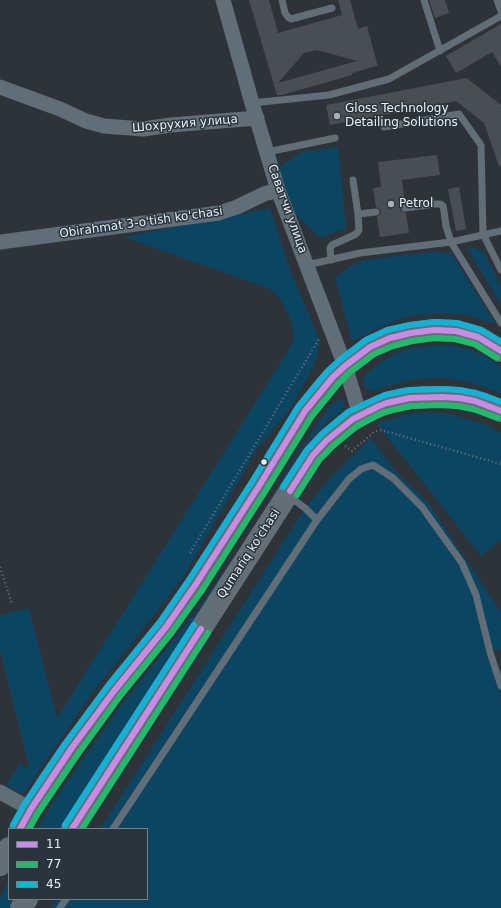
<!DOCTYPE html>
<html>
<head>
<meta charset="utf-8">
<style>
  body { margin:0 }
  #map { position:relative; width:501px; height:908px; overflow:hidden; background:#2e3339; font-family:"DejaVu Sans",sans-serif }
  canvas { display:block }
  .legend { position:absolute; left:8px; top:828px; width:140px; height:72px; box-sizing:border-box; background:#29343d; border:1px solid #768087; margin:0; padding:5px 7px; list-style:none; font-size:12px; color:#e9f1f6 }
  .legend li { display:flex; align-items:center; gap:8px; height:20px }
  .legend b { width:20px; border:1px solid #768087 }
</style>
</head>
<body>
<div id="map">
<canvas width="501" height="908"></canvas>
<ul class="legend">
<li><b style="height:5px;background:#ca8be6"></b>11</li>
<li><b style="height:5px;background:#20bc6c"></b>77</li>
<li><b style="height:5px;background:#13b2d5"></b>45</li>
</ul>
</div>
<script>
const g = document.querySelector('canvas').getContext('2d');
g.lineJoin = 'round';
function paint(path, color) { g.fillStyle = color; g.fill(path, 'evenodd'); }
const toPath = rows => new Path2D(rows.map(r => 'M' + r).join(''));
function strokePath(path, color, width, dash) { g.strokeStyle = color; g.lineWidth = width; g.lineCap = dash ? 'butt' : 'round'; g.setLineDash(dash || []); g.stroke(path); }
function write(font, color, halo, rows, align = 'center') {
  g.font = font + ' "DejaVu Sans",sans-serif'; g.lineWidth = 3; g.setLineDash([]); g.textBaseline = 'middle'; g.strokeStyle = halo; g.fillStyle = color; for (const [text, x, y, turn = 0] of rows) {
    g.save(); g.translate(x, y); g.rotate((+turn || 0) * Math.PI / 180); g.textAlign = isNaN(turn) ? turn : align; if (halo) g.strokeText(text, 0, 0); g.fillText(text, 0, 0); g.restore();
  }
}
const green = toPath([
  [338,147,346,228,320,238,292,211,278,168,302,152],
  [270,208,290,270,320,341,317,357,310,373,294,402,289,410,257,449,184,576,129,647,93,692,23,794,13,789,6,785,20,763,27,768,29,766,0,650,0,615,29,608,57,718,289,349,294,339,291,321,283,304,278,296,270,289,124,237],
  [467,248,475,248,485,254,501,287,501,305],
  [432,252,451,253,496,325,477,318,464,314,434,314,417,315,399,319,378,328,355,340,353,340,351,339,335,277,353,265,362,261,371,259],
  [437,345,457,346,471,350,485,356,496,363,501,368,501,394,481,386,467,382,452,379,442,378,424,379,404,381,374,391,366,389,364,385,364,378,366,374,374,367,391,355,408,349],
  [340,399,342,399,344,402,344,407,343,410,330,420,308,442,301,451,252,530,201,610,60,829,37,829,62,789,120,707,199,608,252,530,299,451,328,409,332,404],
  [437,412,450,414,474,421,486,425,501,433,501,540,481,556,377,424,388,420,411,413],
  [371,438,396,472,429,504,501,612,501,649,490,652,501,697,501,908,51,908,57,899,147,899,147,829,100,829,305,508,331,477],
  [9,879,9,899,15,899,10,908,0,908,0,898]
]);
const building = toPath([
  [249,0,269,0,278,33,342,15,338,0,350,0,358,29,367,26,378,67,377,66,352,73,352,75,282,95,277,95],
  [317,50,357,61,278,83,304,53],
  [429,0,445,0,449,13,435,18],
  [501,24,501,67,492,52,456,73,446,56],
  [467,78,501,105,501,166,499,166,484,123,456,101,330,125,326,105],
  [437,155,440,175,402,180,405,203,402,204,400,208,401,211,406,213,409,233,380,237,377,217,380,214,381,211,378,208,376,207,373,188,381,187,378,162],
  [459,187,466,229,456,231,448,189]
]);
const path = toPath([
  [345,446,352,451,374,432,381,430,501,464],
  [190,553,319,339],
  [0,567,12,604]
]);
const lane = toPath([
  [282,0,285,13,288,17,291,19,332,8],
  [424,0,440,51],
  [497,0,501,11],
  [252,103,329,95,389,79,501,16],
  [384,127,459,114,481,145,483,234,501,270],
  [267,152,335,138],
  [353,180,358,214],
  [405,208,436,204,440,204,443,206,444,211,446,226,451,242,501,323],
  [331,260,330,248,332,245,354,235,357,233,359,230,358,214,376,212],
  [307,265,360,253,451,242,501,231],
  [290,497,305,508,317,520],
  [113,829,317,520,349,479,361,469,373,465,393,478,422,507,462,563,476,595,490,652,501,686],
  [60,908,66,899]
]);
const street = toPath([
  [223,0,252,103,278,190,345,366,360,415],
  [0,87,8,90,60,109,86,121,104,126,143,129,171,125,257,118],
  [0,242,219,213,237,207,264,194,278,190],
  [0,792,31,809]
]);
const primary = toPath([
  [20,829,31,809,51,778,71,749,114,691,166,627,196,584,259,486,305,411,320,392,333,377,345,366,370,347,390,338,411,333,434,330,456,331,478,337,501,351],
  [72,829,313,455,327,440,346,424,366,412,387,403,403,399,426,397,442,397,459,398,482,403,501,411],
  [0,865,9,848],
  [21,908,27,899]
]);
const bus1 = toPath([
  [290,491,313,455,327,440,353,419,379,406,387,403,410,398,442,397,459,398,475,401,501,411],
  [20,829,31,809,71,749,114,691,166,627,196,584,259,486,305,411,333,377,345,366,370,347,390,338,411,333,434,330,456,331,478,337,501,351],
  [72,829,201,629]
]);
const bus2 = toPath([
  [297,495,319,460,333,446,357,426,382,413,389,411,411,406,442,405,458,406,473,409,498,418],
  [29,829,38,813,78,754,120,696,172,632,203,589,266,490,312,416,339,383,350,372,374,354,393,346,412,341,434,338,455,339,475,344,497,358],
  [82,829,208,633]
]);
const bus3 = toPath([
  [283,487,307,450,322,434,348,412,376,399,385,395,409,390,442,389,459,390,476,393,501,402],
  [13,825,24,805,65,744,108,686,160,622,189,580,252,482,298,407,328,371,340,360,366,340,387,330,410,325,434,322,457,323,481,330,501,342],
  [65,825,194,625]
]);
const markers = [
  [337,116,4,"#a8aeb4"],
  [391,204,4,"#a8aeb4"],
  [264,462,3.5,"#e9f1f6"]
];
const poiNames = [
  ["Gloss Technology",345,109],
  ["Detailing Solutions",345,123],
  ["Petrol",399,204]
];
const streetNames = [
  ["Шохрухия улица",185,124,-5],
  ["Саватчи улица",287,209,70],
  ["Obirahmat 3-o'tish ko'chasi",141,223,-8],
  ["Qumariq ko'chasi",249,554,-57]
];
paint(green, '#0b4562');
paint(building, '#494e52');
strokePath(path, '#687178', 2.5, [1, 3]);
strokePath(lane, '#616e77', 7);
strokePath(street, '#616e77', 15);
strokePath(primary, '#646e76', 22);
strokePath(bus1, '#ca8be6', 6);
strokePath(bus2, '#20bc6c', 6);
strokePath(bus3, '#13b2d5', 6);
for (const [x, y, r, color] of markers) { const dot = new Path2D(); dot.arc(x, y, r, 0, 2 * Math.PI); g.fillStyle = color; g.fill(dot); strokePath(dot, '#29343d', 1.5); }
write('12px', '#e9f1f6', '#29343d', poiNames, 'left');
write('12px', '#e9f1f6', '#29343d', streetNames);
</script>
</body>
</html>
